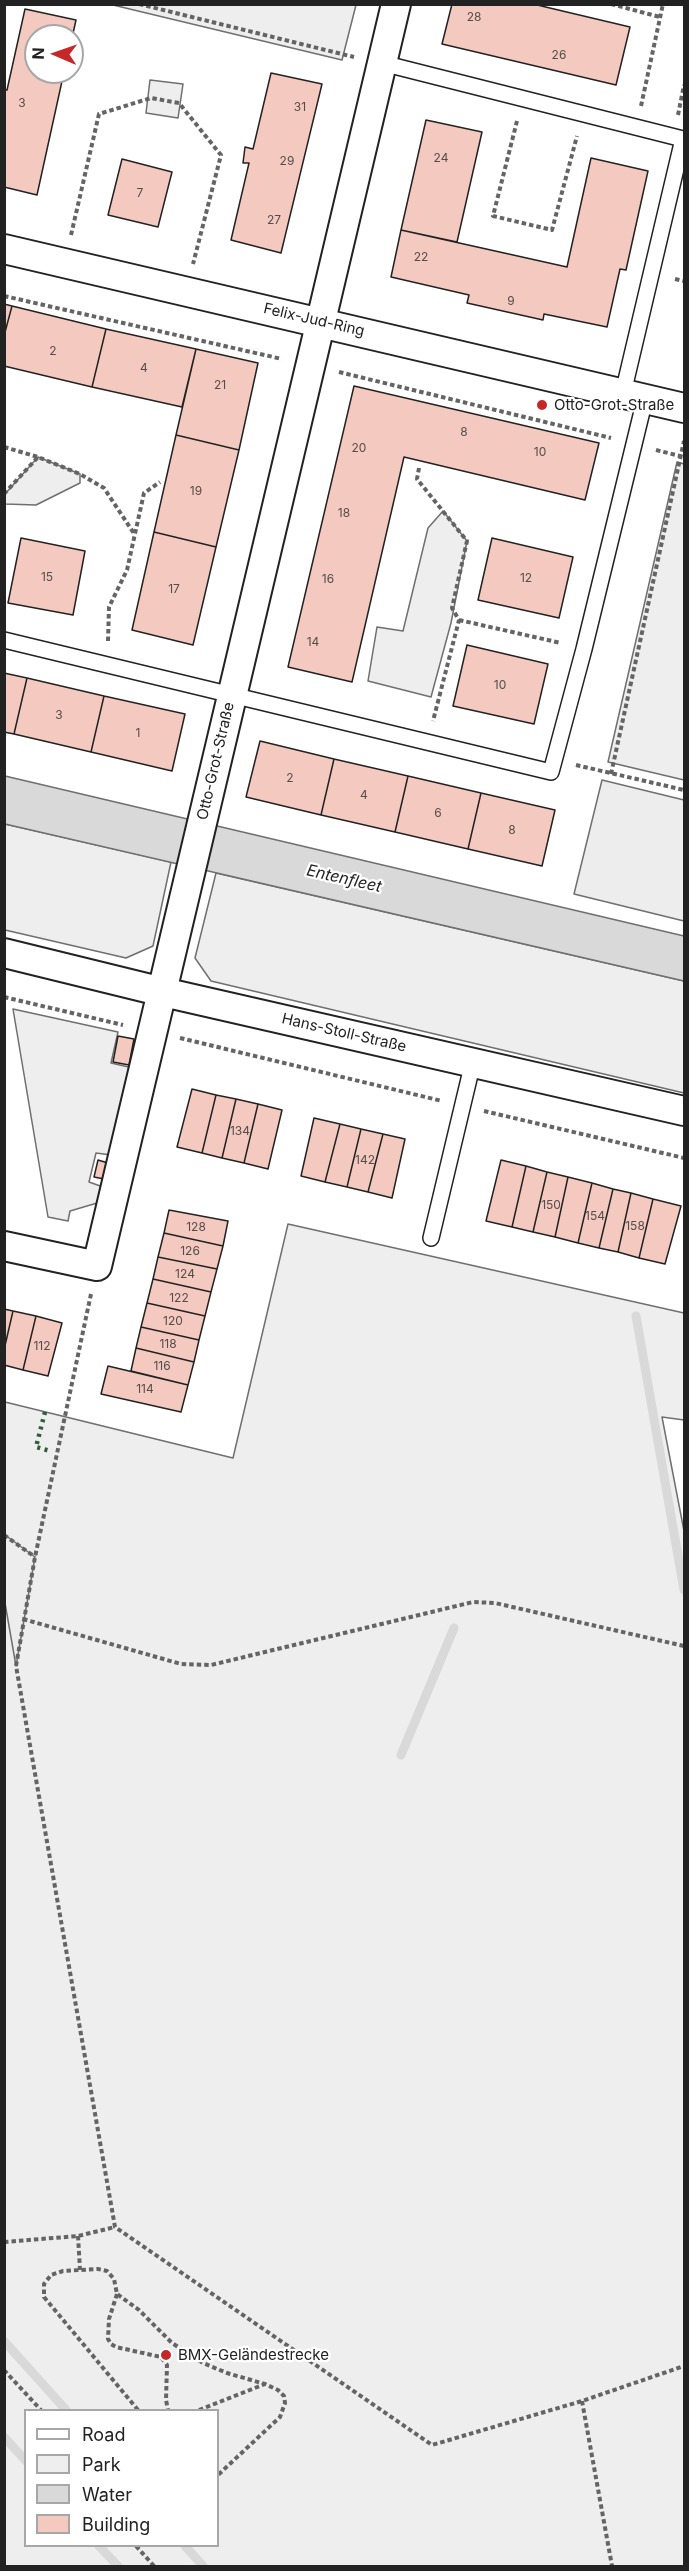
<!DOCTYPE html>
<html>
<head>
<meta charset="utf-8">
<style>
  body { margin:0 }
  #map { position:relative; width:689px; height:2571px; overflow:hidden; background:#fff; font-family:Inter,sans-serif }
  canvas { display:block }
  .frame { position:absolute; inset:0; border:6px solid #222; pointer-events:none }
  .legend { position:absolute; left:24px; top:2409px; width:195px; height:138px; box-sizing:border-box; background:#fff; border:2px solid #a7a7a7; margin:0; padding:8px 10px; list-style:none; font-size:18px; color:#222 }
  .legend li { display:flex; align-items:center; gap:12px; height:30px }
  .legend b { width:30px; border:2px solid #a7a7a7 }
  .north { position:absolute; left:24px; top:24px; width:60px; height:60px; box-sizing:border-box; background:#fff; border:2px solid #a7a7a7; border-radius:50%; rotate:272deg; font-size:16px; font-weight:700; line-height:24px; text-align:center; color:#222 }
  .north::after { content:''; display:block; margin:auto; width:21px; height:27px; background:#c62828; clip-path:polygon(50% 0,100% 100%,50% 72%,0 100%) }
</style>
</head>
<body>
<div id="map">
<canvas width="689" height="2571"></canvas>
<div class="frame"></div>
<ul class="legend">
<li><b style="height:8px;background:#fff"></b>Road</li>
<li><b style="height:16px;background:#eee"></b>Park</li>
<li><b style="height:16px;background:#d9d9d9"></b>Water</li>
<li><b style="height:16px;background:#f3c9c0"></b>Building</li>
</ul>
<div class="north">N</div>
</div>
<script>
const g = document.querySelector('canvas').getContext('2d');
g.lineJoin = 'round';
function paint(path, color) { g.fillStyle = color; g.fill(path, 'evenodd'); }
const toPath = rows => new Path2D(rows.map(r => 'M' + r).join(''));
function strokePath(path, color, width, dash) { g.strokeStyle = color; g.lineWidth = width; g.lineCap = dash ? 'butt' : 'round'; g.setLineDash(dash || []); g.stroke(path); }
function write(font, color, halo, rows, align = 'center') {
  g.font = font + ' Inter,sans-serif'; g.lineWidth = 4.5; g.setLineDash([]); g.textBaseline = 'middle'; g.strokeStyle = halo; g.fillStyle = color; for (const [text, x, y, turn = 0] of rows) {
    g.save(); g.translate(x, y); g.rotate((+turn || 0) * Math.PI / 180); g.textAlign = isNaN(turn) ? turn : align; if (halo) g.strokeText(text, 0, 0); g.fillText(text, 0, 0); g.restore();
  }
}
const green = toPath([
  [113,5,356,5,342,60,113,5],
  [150,80,183,84,178,118,146,113,150,80],
  [38,457,80,474,80,483,36,505,5,504,5,494,38,457],
  [677,462,684,464,684,780,608,762,677,462],
  [443,511,467,541,451,623,431,697,368,681,377,627,403,631,428,528,443,511],
  [5,824,171,862,153,946,126,958,5,930,5,824],
  [216,873,684,981,684,1093,211,981,195,958,216,873],
  [13,1009,118,1032,111,1063,133,1068,111,1155,96,1153,89,1182,106,1188,104,1201,70,1211,68,1221,48,1217,13,1009],
  [288,1224,684,1313,684,1420,662,1417,684,1531,684,2566,5,2566,5,1402,233,1458,288,1224],
  [26,2410,218,2410,218,2546,26,2546,26,2410]
]);
const parking = toPath([
  [602,780,684,800,684,921,574,894,602,780],
  [5,1535,35,1557,16,1666,5,1603,5,1535]
]);
const water = toPath([
  [5,776,684,936,684,981,5,824,5,776]
]);
const stream = toPath([
  [636,1316,684,1590],
  [401,1755,454,1628],
  [4,2341,66,2410],
  [4,2437,26,2461],
  [99,2546,118,2566],
  [185,2546,203,2566]
]);
const building = toPath([
  [452,4,533,4,630,27,616,85,442,44,452,4],
  [25,9,76,20,72,38,36,36,36,72,64,72,37,195,4,187,4,90,7,90,25,9],
  [271,73,322,84,281,253,231,240,249,163,243,163,245,147,253,149,271,73],
  [426,120,482,132,457,242,401,230,426,120],
  [591,158,648,171,626,270,620,269,607,327,544,314,543,320,467,303,469,295,391,277,401,230,567,267,591,158],
  [122,159,172,172,158,227,108,215,122,159],
  [4,304,12,306,4,336,4,304],
  [12,306,106,329,92,387,4,366,4,336,12,306],
  [106,329,196,349,182,407,92,387,106,329],
  [196,349,258,363,239,450,176,435,196,349],
  [354,386,599,443,585,500,404,457,352,682,288,667,354,386],
  [176,435,239,450,216,547,154,532,176,435],
  [154,532,216,547,193,645,132,630,154,532],
  [21,538,85,551,73,615,8,603,21,538],
  [492,538,573,557,559,618,478,600,492,538],
  [467,645,548,664,534,724,453,706,467,645],
  [4,673,27,678,14,734,4,732,4,673],
  [27,678,104,696,91,752,14,734,27,678],
  [104,696,185,714,172,771,91,752,104,696],
  [260,741,334,759,321,815,246,797,260,741],
  [334,759,408,776,395,832,321,815,334,759],
  [408,776,481,793,468,849,395,832,408,776],
  [481,793,555,810,542,866,468,849,481,793],
  [118,1036,134,1039,129,1065,113,1062,118,1036],
  [192,1089,216,1095,202,1153,177,1147,192,1089],
  [216,1095,236,1099,222,1158,202,1153,216,1095],
  [236,1099,258,1104,244,1163,222,1158,236,1099],
  [258,1104,282,1110,268,1169,244,1163,258,1104],
  [314,1118,340,1124,325,1182,301,1176,314,1118],
  [340,1124,361,1129,347,1187,325,1182,340,1124],
  [361,1129,383,1134,368,1192,347,1187,361,1129],
  [383,1134,405,1139,392,1198,368,1192,383,1134],
  [98,1160,108,1163,104,1179,94,1177,98,1160],
  [501,1160,526,1166,512,1227,486,1221,501,1160],
  [526,1166,547,1172,533,1232,512,1227,526,1166],
  [547,1172,568,1177,555,1237,533,1232,547,1172],
  [568,1177,592,1183,578,1243,555,1237,568,1177],
  [592,1183,613,1189,599,1248,578,1243,592,1183],
  [613,1189,631,1193,618,1252,599,1248,613,1189],
  [631,1193,653,1199,639,1258,618,1252,631,1193],
  [653,1199,681,1206,665,1264,639,1258,653,1199],
  [169,1210,228,1221,223,1246,164,1233,169,1210],
  [164,1233,223,1246,217,1269,158,1257,164,1233],
  [158,1257,217,1269,211,1292,153,1279,158,1257],
  [153,1279,211,1292,205,1316,147,1303,153,1279],
  [147,1303,205,1316,199,1340,141,1327,147,1303],
  [4,1309,13,1311,4,1350,4,1309],
  [13,1311,36,1316,23,1370,4,1365,4,1350,13,1311],
  [36,1316,62,1323,48,1376,23,1370,36,1316],
  [141,1327,199,1340,194,1362,136,1348,141,1327],
  [136,1348,194,1362,188,1385,131,1371,136,1348],
  [108,1366,188,1385,181,1412,101,1394,108,1366]
]);
const path = toPath([
  [139,4,354,57],
  [611,4,660,17],
  [641,106,663,4],
  [678,115,684,85],
  [517,121,493,216,552,230,577,136],
  [71,235,99,114,151,98,179,103,221,155,193,264],
  [675,279,684,281],
  [4,296,282,359],
  [339,372,611,438],
  [4,447,38,457,80,474,104,488,135,535],
  [656,450,684,457],
  [419,468,417,479,467,541,452,608,459,620,433,721],
  [4,494,38,457],
  [459,620,561,643],
  [108,641,109,607,127,570,144,493,160,482],
  [576,765,684,790],
  [611,774,684,441],
  [4,997,123,1025],
  [180,1038,442,1101],
  [484,1111,684,1158],
  [91,1294,35,1557,16,1666,115,2227,432,2445,582,2401,684,2366],
  [4,1535,35,1557],
  [23,1619,181,1664,211,1665,473,1602,495,1603,684,1646],
  [78,2236,80,2270],
  [4,2242,78,2236,115,2227],
  [117,2294,109,2319,108,2339,111,2344,116,2347,161,2357,167,2365,166,2400,168,2410],
  [4,2370,41,2410],
  [582,2401,612,2566],
  [138,2410,44,2297,44,2284,51,2275,63,2271,98,2269,107,2271,114,2279,117,2294,139,2310,172,2343,203,2363,227,2373,265,2384,278,2390,284,2396,285,2403,280,2417,218,2475],
  [199,2410,265,2384],
  [136,2546,154,2566]
]);
const lane = toPath([
  [382,63,683,139,623,393],
  [4,640,551,772,584,649,645,399],
  [431,1238,473,1062]
]);
const street = toPath([
  [4,249,684,408],
  [4,953,163,992,684,1111],
  [4,1246,97,1266,396,4]
]);
const hedge = toPath([
  [45,1412,36,1447,50,1451]
]);
const markers = [
  [542,405,6,"#c62828"],
  [166,2355,6,"#c62828"]
];
const numberNames = [
  ["28",474,17],
  ["26",559,55],
  ["3",22,103],
  ["31",300,107],
  ["24",441,158],
  ["29",287,161],
  ["7",140,193],
  ["27",274,220],
  ["22",421,257],
  ["9",511,301],
  ["2",53,351],
  ["4",144,368],
  ["21",220,385],
  ["8",464,432],
  ["20",359,448],
  ["10",540,452],
  ["19",196,491],
  ["18",344,513],
  ["15",47,577],
  ["12",526,578],
  ["16",328,579],
  ["17",174,589],
  ["14",313,642],
  ["10",500,685],
  ["3",59,715],
  ["1",138,733],
  ["2",290,778],
  ["4",364,795],
  ["6",438,813],
  ["8",512,830],
  ["134",240,1131],
  ["142",365,1160],
  ["150",551,1205],
  ["154",595,1216],
  ["158",635,1226],
  ["128",196,1227],
  ["126",190,1251],
  ["124",185,1274],
  ["122",179,1298],
  ["120",173,1321],
  ["118",168,1344],
  ["112",42,1346],
  ["116",162,1366],
  ["114",145,1389]
];
const streetNames = [
  ["Felix-Jud-Ring",314,320,13],
  ["Otto-Grot-Straße",216,761,-77],
  ["Hans-Stoll-Straße",344,1033,13]
];
const poiNames = [
  ["Otto-Grot-Straße",554,405],
  ["BMX-Geländestrecke",178,2355]
];
const waterNames = [
  ["Entenfleet",344,879,13]
];
paint(green, '#eee');
strokePath(green, '#6f6f6f', 1.5);
paint(parking, '#ededed');
strokePath(parking, '#6f6f6f', 1.5);
paint(water, '#d9d9d9');
strokePath(water, '#6f6f6f', 1.5);
strokePath(stream, '#d9d9d9', 9);
paint(building, '#f3c9c0');
strokePath(building, '#222', 1.5);
strokePath(lane, '#222', 18);
strokePath(street, '#222', 32);
strokePath(path, '#646464', 4, [4.5, 3]);
strokePath(lane, '#fff', 15);
strokePath(street, '#fff', 28);
strokePath(hedge, '#2f5e38', 4.5, [3, 4.5]);
for (const [x, y, r, color] of markers) { const dot = new Path2D(); dot.arc(x, y, r, 0, 2 * Math.PI); g.fillStyle = color; g.fill(dot); strokePath(dot, '#fff', 2); }
write('12px', '#564c4a', null, numberNames);
write('15px', '#222', '#fff', streetNames);
write('15px', '#222', '#fff', poiNames, 'left');
write('italic 16px', '#222', '#fff', waterNames);
</script>
</body>
</html>
